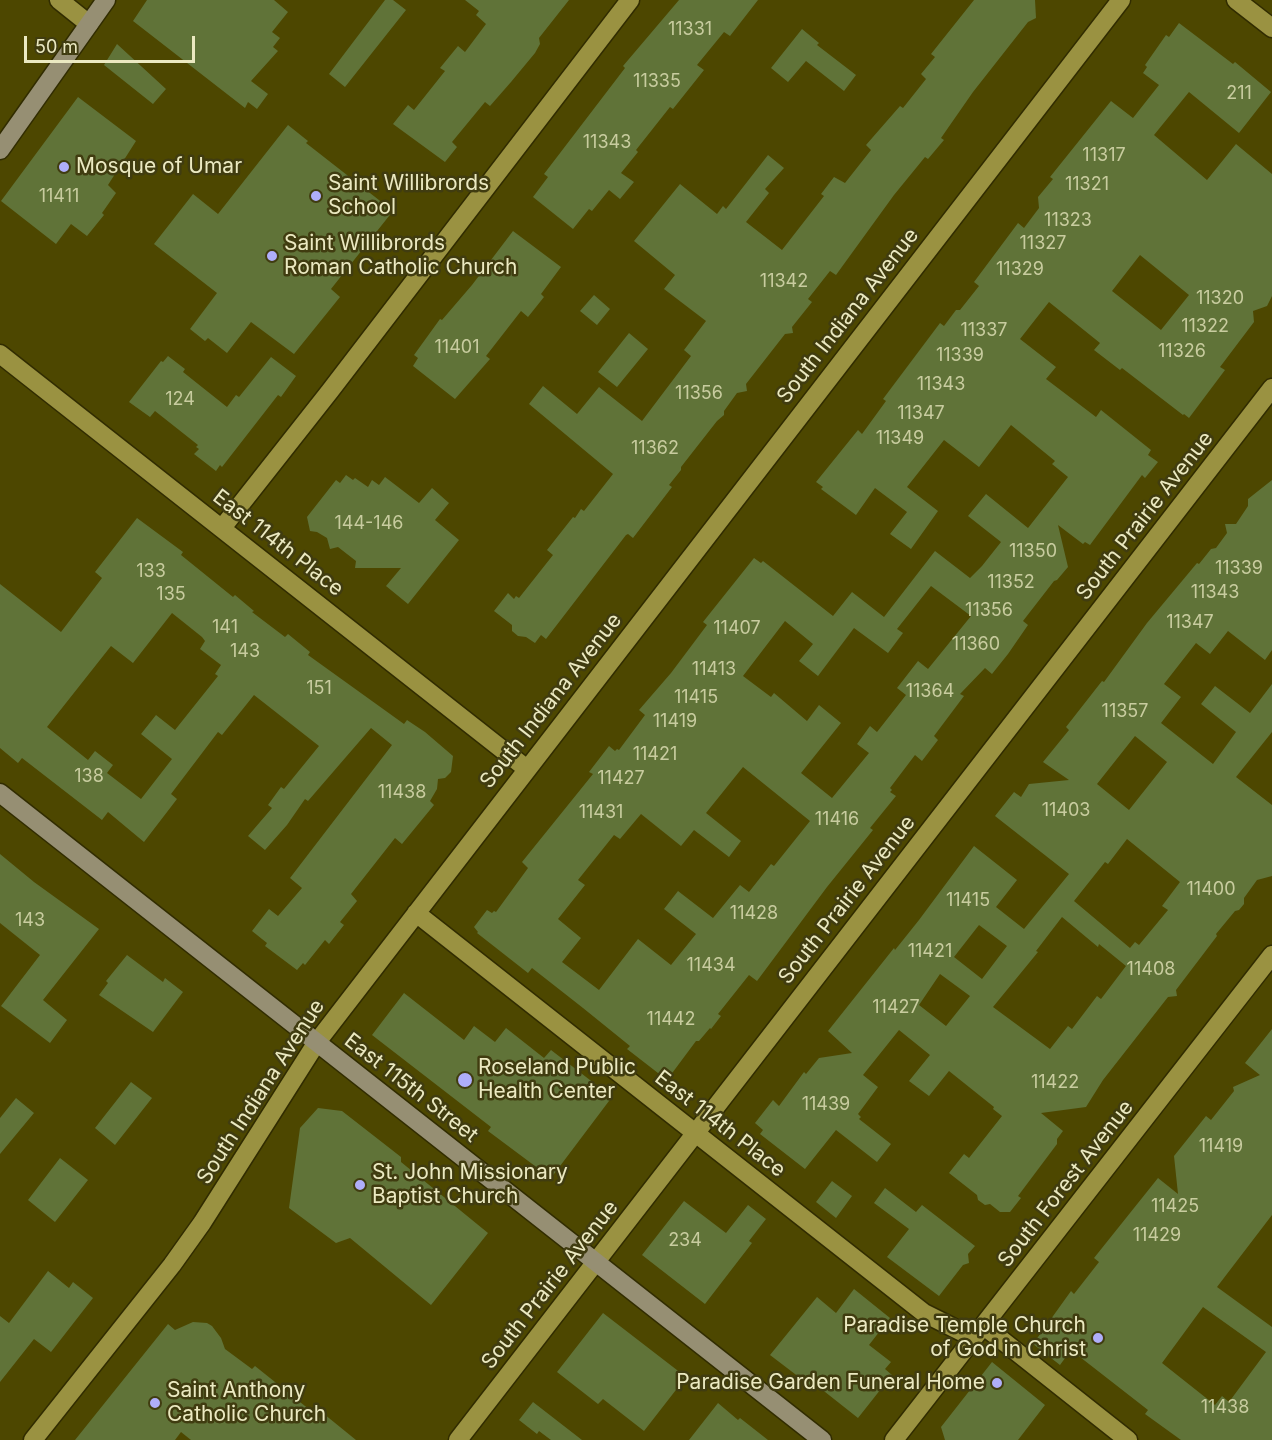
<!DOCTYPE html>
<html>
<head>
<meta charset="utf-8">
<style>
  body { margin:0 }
  #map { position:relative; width:1272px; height:1440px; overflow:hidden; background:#4d4700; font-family:Inter,sans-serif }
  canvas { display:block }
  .scale { position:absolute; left:24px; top:36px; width:171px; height:27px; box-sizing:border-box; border:3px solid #ebe9c1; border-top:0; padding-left:8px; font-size:18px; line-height:21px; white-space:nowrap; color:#ebe9c1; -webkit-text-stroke:4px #403c10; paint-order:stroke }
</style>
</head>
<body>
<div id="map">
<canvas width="1272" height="1440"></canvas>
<div class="scale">50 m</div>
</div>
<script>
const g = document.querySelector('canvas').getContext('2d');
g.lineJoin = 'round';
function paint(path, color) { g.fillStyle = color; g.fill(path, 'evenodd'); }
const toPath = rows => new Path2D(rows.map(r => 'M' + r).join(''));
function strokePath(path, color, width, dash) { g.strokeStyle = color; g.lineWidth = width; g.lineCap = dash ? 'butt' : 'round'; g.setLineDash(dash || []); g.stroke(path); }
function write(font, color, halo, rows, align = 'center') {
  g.font = font + ' Inter,sans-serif'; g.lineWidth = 5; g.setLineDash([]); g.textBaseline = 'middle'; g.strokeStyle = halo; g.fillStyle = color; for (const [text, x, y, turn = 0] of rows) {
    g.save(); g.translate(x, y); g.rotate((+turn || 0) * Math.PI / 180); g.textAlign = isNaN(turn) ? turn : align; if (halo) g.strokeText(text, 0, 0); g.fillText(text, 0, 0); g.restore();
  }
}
const building = toPath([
  [147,0,274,0,288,12,272,32,280,38,273,47,278,51,251,81,268,94,257,109,248,102,245,108,133,21],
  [385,0,393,0,406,10,345,87,329,74],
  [465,0,569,0,539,38,540,44,535,53,511,82,490,106,485,102,452,142,457,147,445,162,393,124,408,105,414,110,445,71,440,68,458,46,465,52,486,24,476,15,479,11],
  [679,0,758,0,730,36,724,32,697,65,704,70,673,109,670,107,636,150,638,152,621,173,634,182,620,199,609,190,592,211,589,209,573,229,533,197,548,177,544,174,625,68,623,66],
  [974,0,1035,0,1036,18,1028,22,973,92,941,138,944,140,928,159,925,157,894,195,836,275,830,271,808,299,812,302,792,327,793,333,785,334,746,384,747,391,737,393,724,411,724,415,717,421,681,467,681,470,669,485,672,487,633,538,628,534,626,535,546,639,541,635,535,643,526,637,518,636,512,631,512,625,494,611,508,593,514,599,516,596,519,598,553,555,547,550,573,517,575,518,581,509,584,511,613,474,529,404,543,386,577,414,599,387,642,421,691,356,684,350,706,321,664,289,675,275,634,241,680,184,717,214,723,206,726,209,768,155,784,168,765,189,769,193,746,222,782,250,824,196,821,194,834,177,845,183,871,150,866,145,900,106,903,108,926,79,921,74,935,57,931,54],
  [1179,23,1233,64,1235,62,1271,92,1239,133,1189,92,1154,135,1207,180,1236,144,1272,174,1272,296,1267,306,1253,311,1254,322,1220,367,1225,370,1189,418,1184,414,1183,415,1122,368,1120,370,1094,350,1100,343,1049,302,1020,339,1056,367,1046,379,1096,417,1101,410,1151,450,1148,455,1158,462,1145,478,1142,475,1090,545,1085,542,1083,544,1058,525,1068,567,1057,580,1054,581,1023,621,1028,625,1008,654,992,674,985,668,960,694,964,696,934,736,938,740,922,761,915,755,890,788,892,790,890,792,896,796,870,828,873,830,827,887,757,981,749,975,718,1014,721,1016,711,1029,710,1028,699,1041,696,1041,667,1080,627,1049,630,1046,583,1008,532,968,528,973,477,933,478,932,474,927,487,910,492,913,494,911,496,912,528,868,522,862,593,774,589,772,609,746,615,751,617,749,619,750,645,715,639,710,671,673,707,625,703,622,754,558,761,563,763,561,833,616,852,592,884,617,935,551,970,578,982,566,1001,542,968,516,986,494,1028,528,1068,477,1052,464,1055,461,1011,425,979,467,944,440,907,487,938,511,911,549,890,534,907,512,875,488,856,515,821,489,823,487,816,482,858,430,862,434,886,401,883,399,940,323,944,326,956,310,960,310,979,286,974,282,1018,223,1024,228,1039,208,1038,197,1053,179,1050,177,1111,101,1133,118,1159,85,1143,73,1147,67,1145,65,1166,35,1169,37],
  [1140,255,1189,295,1161,330,1112,291],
  [931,586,971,616,928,669,918,661,897,688,906,695,877,732,870,726,857,744,869,753,832,798,801,773,841,723,819,705,807,721,774,693,771,697,743,676,785,621,813,644,799,661,818,676,854,628,888,653,903,633,897,629],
  [743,767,810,821,774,866,771,864,749,892,740,885,713,918,678,891,664,909,696,934,671,965,638,939,599,990,562,962,581,938,558,919,585,885,578,880,614,835,620,839,641,814,681,846,694,830,729,857,741,841,706,813],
  [802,29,819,43,817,45,856,75,844,91,806,61,788,82,771,68],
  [117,44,166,89,153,104,104,65],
  [78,97,136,141,108,185,116,193,102,213,104,215,87,236,71,224,56,244,1,201],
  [288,125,308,141,306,143,393,211,331,289,340,297,294,354,251,322,227,353,208,338,205,341,190,329,217,293,154,244,193,194,218,214],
  [513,231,561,267,541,294,544,297,528,317,521,311,486,356,490,359,455,399,413,366,418,358,414,355,440,319,442,320,472,285],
  [594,295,610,309,597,325,580,311],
  [629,333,648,349,617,387,598,372],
  [168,356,185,369,183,372,227,407,236,395,239,397,271,357,296,376,281,397,278,395,222,467,220,465,216,471,194,454,199,449,196,447,198,445,155,411,150,417,129,402,161,361,163,362],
  [346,475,353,480,355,478,368,487,372,480,379,485,385,477,419,503,432,488,449,503,435,520,459,540,408,604,386,586,401,568,355,568,356,561,338,547,330,549,327,538,317,532,310,531,307,517,336,480,340,483],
  [1272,480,1272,650,1265,660,1228,631,1210,654,1196,643,1164,684,1181,697,1161,723,1213,764,1236,732,1201,704,1215,686,1250,713,1272,684,1272,732,1236,777,1272,805,1272,876,1257,880,1244,898,1244,904,1239,910,1235,911,1216,934,1217,936,1176,990,1177,996,1168,997,1103,1080,1086,1107,1041,1113,1063,1131,1057,1139,1057,1144,1018,1196,1021,1198,1010,1212,1000,1212,990,1204,985,1205,978,1200,977,1195,949,1173,964,1154,969,1158,1002,1116,993,1109,994,1107,949,1071,929,1096,909,1081,930,1055,899,1030,863,1075,878,1087,858,1114,861,1117,859,1119,891,1144,877,1162,836,1130,805,1169,760,1134,763,1130,755,1123,773,1100,779,1106,804,1072,806,1074,819,1058,852,1053,828,1031,894,948,895,950,919,920,974,846,1017,880,996,907,1024,929,1069,874,995,816,1014,792,1021,797,1029,784,1069,780,1043,762,1069,730,1066,727,1102,681,1104,682,1147,623,1197,563,1199,564,1211,549,1216,548,1227,533,1225,524,1236,524,1248,506,1248,499],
  [1135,736,1167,762,1129,810,1097,784],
  [1127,839,1180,882,1162,906,1168,910,1139,945,1135,942,1130,948,1074,901,1105,862,1108,864],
  [1062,917,1098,947,1099,944,1126,966,1101,999,1097,996,1072,1029,1068,1026,1050,1049,993,1007,1038,952,1036,951],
  [979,925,1007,946,982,979,954,957],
  [940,974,970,996,946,1026,919,1005],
  [137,518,183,552,181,555,233,597,235,595,254,611,252,612,285,637,288,634,310,652,308,655,404,724,407,720,425,732,453,756,451,772,445,778,438,779,437,789,430,801,434,805,402,844,395,838,351,894,357,901,340,922,344,925,329,944,325,940,305,965,303,963,297,970,265,946,267,943,252,931,269,909,278,916,302,888,290,878,392,745,371,728,308,801,305,799,287,825,265,850,248,836,272,808,268,805,281,787,284,789,319,746,254,695,222,735,218,732,171,794,177,799,144,842,108,812,102,820,22,758,18,763,0,748,0,584,61,632,102,578,95,572],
  [172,613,202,637,205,641,200,649,221,665,215,674,218,676,175,730,156,715,141,734,172,759,141,799,107,773,113,765,95,751,88,760,47,727,111,646,133,663],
  [0,854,34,882,99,929,43,1000,67,1020,50,1043,1,1006,40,955,0,923],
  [127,955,163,982,165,978,183,992,153,1032,99,995,108,983,106,981],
  [404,993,464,1040,474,1026,495,1042,506,1028,544,1058,551,1050,612,1097,551,1178,488,1131,491,1127,372,1035],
  [1272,1029,1272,1215,1217,1287,1272,1327,1272,1440,1181,1440,1145,1414,1148,1410,1071,1350,1060,1365,1033,1344,1071,1291,1074,1294,1099,1262,1094,1258,1158,1178,1178,1194,1174,1156,1206,1116,1211,1120,1234,1091,1233,1087,1260,1075,1245,1063],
  [1203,1307,1266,1352,1229,1402,1222,1396,1215,1405,1162,1363],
  [131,1082,152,1098,115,1145,95,1128],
  [16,1098,34,1113,0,1154,0,1118],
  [318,1108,342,1111,401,1157,401,1162,488,1233,431,1305,350,1238,336,1243,289,1208,300,1128],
  [60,1158,88,1180,55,1222,28,1200],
  [832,1181,852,1196,836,1218,816,1202],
  [885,1188,916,1212,922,1205,975,1246,968,1254,969,1263,963,1265,939,1296,887,1257,909,1229,874,1203],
  [684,1201,726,1233,748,1205,766,1219,749,1241,752,1243,705,1304,642,1255],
  [48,1271,69,1288,73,1282,93,1298,51,1352,34,1339,0,1382,0,1316,9,1323],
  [854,1289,890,1318,869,1345,891,1362,885,1369,892,1375,858,1418,815,1384,812,1387,770,1355,817,1297,836,1313],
  [603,1313,686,1377,644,1431,603,1399,598,1404,557,1372],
  [193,1322,207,1323,212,1326,221,1338,225,1349,252,1369,255,1366,320,1418,324,1414,356,1440,191,1440,181,1432,175,1440,75,1440,168,1324,175,1330],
  [992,1362,1045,1405,1018,1440,945,1440,941,1427],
  [533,1402,582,1440,551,1440,539,1431,537,1434,519,1420],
  [718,1403,738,1420,740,1418,768,1440,689,1440]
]);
const street = toPath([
  [59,0,89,24],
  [1236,0,1272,28],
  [0,354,527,769],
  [222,528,330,391,630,0],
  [416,913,924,1313,974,1338],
  [984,1326,1128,1440],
  [33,1440,172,1265,202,1223,317,1042,1121,0],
  [458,1440,1272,388],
  [894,1440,1272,955]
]);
const secondary = toPath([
  [0,150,106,0],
  [0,793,822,1440]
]);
const markers = [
  [64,167,6,"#afaefa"],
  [316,196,6,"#afaefa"],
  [272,256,6,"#afaefa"],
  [465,1080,8,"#afaefa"],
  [360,1185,6,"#afaefa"],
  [1098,1338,6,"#afaefa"],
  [997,1383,6,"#afaefa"],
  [155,1403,6,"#afaefa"]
];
const numberNames = [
  ["11331",690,30],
  ["11335",657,82],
  ["211",1239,94],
  ["11343",607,143],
  ["11317",1104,156],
  ["11321",1087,185],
  ["11411",59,197],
  ["11323",1068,221],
  ["11327",1043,244],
  ["11329",1020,270],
  ["11342",784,282],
  ["11320",1220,299],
  ["11322",1205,327],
  ["11337",984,331],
  ["11401",457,348],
  ["11326",1182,352],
  ["11339",960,356],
  ["11343",941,385],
  ["11356",699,394],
  ["124",180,400],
  ["11347",921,414],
  ["11349",900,439],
  ["11362",655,449],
  ["144-146",369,524],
  ["11350",1033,552],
  ["11339",1239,569],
  ["133",151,572],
  ["11352",1011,583],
  ["11343",1215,593],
  ["135",171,595],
  ["11356",989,611],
  ["11347",1190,623],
  ["141",225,628],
  ["11407",737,629],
  ["11360",976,645],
  ["143",245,652],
  ["11413",714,670],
  ["151",319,689],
  ["11364",930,692],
  ["11415",696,698],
  ["11357",1125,712],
  ["11419",675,722],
  ["11421",655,755],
  ["138",89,777],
  ["11427",621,779],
  ["11438",402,793],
  ["11403",1066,811],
  ["11431",601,813],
  ["11416",837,820],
  ["11400",1211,890],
  ["11415",968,901],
  ["11428",754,914],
  ["143",30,921],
  ["11421",930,952],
  ["11434",711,966],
  ["11408",1151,970],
  ["11427",896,1008],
  ["11442",671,1020],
  ["11422",1055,1083],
  ["11439",826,1105],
  ["11419",1221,1147],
  ["11425",1175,1207],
  ["11429",1157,1236],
  ["234",685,1241],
  ["11438",1225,1408]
];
const poiNames = [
  ["Mosque of Umar",76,167],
  ["Saint Willibrords",328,184],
  ["School",328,208],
  ["Saint Willibrords",284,244],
  ["Roman Catholic Church",284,268],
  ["Roseland Public",478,1068],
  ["Health Center",478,1092],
  ["St. John Missionary",372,1173],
  ["Baptist Church",372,1197],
  ["Paradise Temple Church",1086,1326,"right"],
  ["of God in Christ",1086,1350,"right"],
  ["Paradise Garden Funeral Home",985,1383,"right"],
  ["Saint Anthony",167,1391],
  ["Catholic Church",167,1415]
];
const streetNames = [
  ["South Indiana Avenue",848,316,-52],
  ["South Prairie Avenue",1145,516,-52],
  ["East 114th Place",278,543,38],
  ["South Indiana Avenue",551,701,-52],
  ["South Prairie Avenue",847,900,-52],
  ["East 115th Street",411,1088,38],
  ["South Indiana Avenue",261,1092,-57],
  ["East 114th Place",720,1124,38],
  ["South Forest Avenue",1066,1184,-52],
  ["South Prairie Avenue",550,1285,-52]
];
paint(building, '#607338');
strokePath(street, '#312c00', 21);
strokePath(secondary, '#312c00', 21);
strokePath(street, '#9a9241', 18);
strokePath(secondary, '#968f73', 18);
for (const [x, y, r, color] of markers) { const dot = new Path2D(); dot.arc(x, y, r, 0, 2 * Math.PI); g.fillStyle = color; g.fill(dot); strokePath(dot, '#403c10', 2); }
write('18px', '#c8cc9f', null, numberNames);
write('21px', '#ebe9c1', '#403c10', poiNames, 'left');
write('21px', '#ebe9c1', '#403c10', streetNames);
</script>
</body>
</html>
